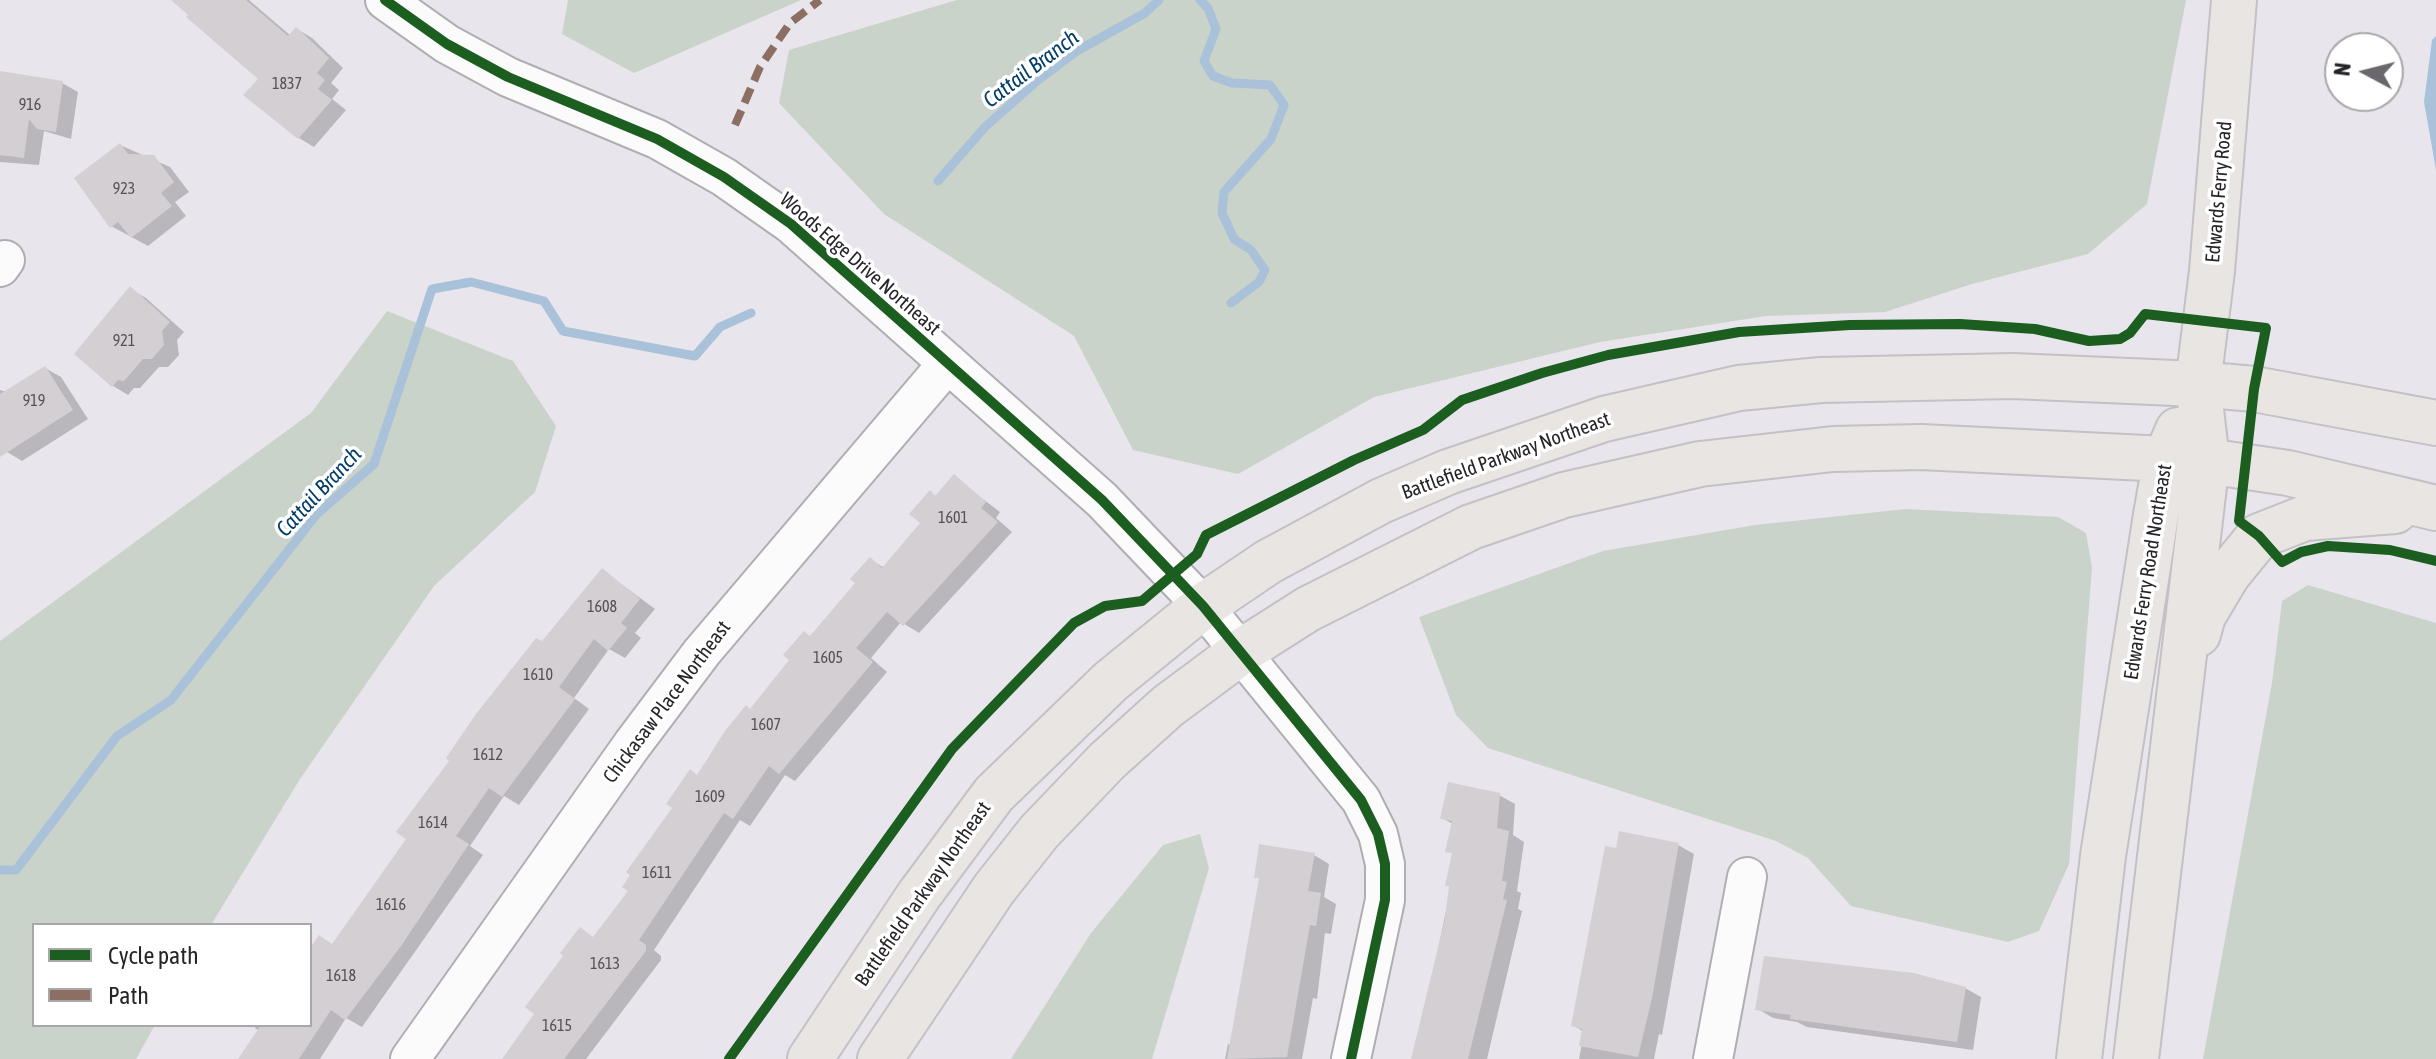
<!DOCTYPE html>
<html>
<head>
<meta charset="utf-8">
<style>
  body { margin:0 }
  #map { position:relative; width:2436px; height:1059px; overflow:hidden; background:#e8e5ec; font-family:"Asap Condensed",sans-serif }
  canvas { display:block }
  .legend { position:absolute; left:32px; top:923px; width:280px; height:104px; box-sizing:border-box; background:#fff; border:2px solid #a8a7a9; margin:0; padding:10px 14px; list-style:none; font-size:24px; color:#262429 }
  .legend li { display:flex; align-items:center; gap:16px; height:40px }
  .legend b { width:40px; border:2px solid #a8a7a9 }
  .north { position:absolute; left:2324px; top:32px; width:80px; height:80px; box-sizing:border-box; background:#fff; border:2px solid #a8a7a9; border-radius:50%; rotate:277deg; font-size:22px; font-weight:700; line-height:32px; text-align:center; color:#262429 }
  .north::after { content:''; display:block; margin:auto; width:28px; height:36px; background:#6a686d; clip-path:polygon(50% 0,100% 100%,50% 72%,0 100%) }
</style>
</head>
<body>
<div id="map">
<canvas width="2436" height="1059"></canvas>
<ul class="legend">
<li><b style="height:10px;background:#1b5e20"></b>Cycle path</li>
<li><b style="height:10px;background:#8d6e63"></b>Path</li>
</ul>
<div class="north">N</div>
</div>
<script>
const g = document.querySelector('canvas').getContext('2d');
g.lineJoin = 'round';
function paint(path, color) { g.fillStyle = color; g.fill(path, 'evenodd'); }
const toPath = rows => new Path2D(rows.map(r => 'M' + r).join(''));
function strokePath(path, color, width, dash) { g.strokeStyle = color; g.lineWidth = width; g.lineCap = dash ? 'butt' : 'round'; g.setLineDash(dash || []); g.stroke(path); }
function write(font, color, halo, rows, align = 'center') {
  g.font = font + ' "Asap Condensed",sans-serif'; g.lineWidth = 7; g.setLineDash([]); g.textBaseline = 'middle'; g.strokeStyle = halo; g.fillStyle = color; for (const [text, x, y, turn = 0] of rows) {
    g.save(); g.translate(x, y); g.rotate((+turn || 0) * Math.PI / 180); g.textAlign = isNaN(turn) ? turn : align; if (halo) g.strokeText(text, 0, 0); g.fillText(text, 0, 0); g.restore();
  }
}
const green = toPath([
  [568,0,801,0,634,73,562,34],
  [957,0,2186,0,2147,204,2088,254,1972,284,1885,312,1766,316,1600,342,1374,397,1238,474,1133,450,1074,336,884,214,779,103,789,50],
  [387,311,513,361,556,426,535,492,434,586,300,779,211,925,34,925,34,1025,155,1025,136,1059,0,1059,0,641,311,413],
  [1906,509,2058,517,2086,533,2092,568,2069,864,2039,931,2008,942,1851,906,1808,858,1776,841,1488,748,1456,715,1419,617,1603,551,1755,525],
  [2308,585,2436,623,2436,1059,2203,1059,2272,683,2282,601],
  [1200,834,1209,868,1152,1059,1011,1059,1091,933,1163,845]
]);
const water = toPath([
  [2436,36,2436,170,2424,102,2432,40]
]);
const shadow = toPath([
  [174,0,249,0,291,36,297,29,312,38,343,68,331,83,339,90,332,99,346,110,314,147,299,138,260,78],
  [0,73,62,83,78,92,71,139,44,131,39,165,0,162],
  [120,145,170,167,189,192,175,202,186,216,148,246,111,226],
  [130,289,146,298,184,332,177,340,179,355,168,367,159,367,140,388,134,388,128,395,113,386],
  [45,368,61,377,88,419,22,461,7,452,0,441,0,390,7,392],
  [954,477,1000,512,996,518,1012,532,919,633,901,622,871,658,887,672,795,781,785,775,750,826,740,820,654,950,661,956,661,960,586,1059,504,1059,537,1013,581,930,594,938,630,890,698,777,857,583,870,560,885,568,923,523,930,493,937,497],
  [602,570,655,609,635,633,641,638,625,658,609,649,574,698,589,709,519,805,504,796,470,846,483,855,362,1027,346,1018,320,1059,240,1059,259,1031,255,1028,257,1025,310,1025,310,951,333,946,543,643],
  [1499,795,1515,804,1513,835,1524,842,1517,891,1521,893,1518,909,1522,911,1487,1059,1415,1059,1451,887,1447,885,1454,854,1448,851,1453,824,1442,818],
  [1678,845,1694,854,1662,1035,1659,1034,1654,1059,1579,1059,1584,1032,1573,1025,1618,850],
  [1314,855,1329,864,1324,897,1336,904,1331,934,1325,933,1317,999,1313,998,1302,1059,1225,1059,1228,1044,1231,1045,1261,879,1256,877],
  [1965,988,1981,997,1973,1050,1807,1027,1797,1022,1773,1018,1758,1009]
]);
const stream = toPath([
  [1200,0,1208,8,1216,29,1204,61,1213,76,1232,83,1270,85,1284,105,1271,139,1224,192,1222,213,1234,239,1251,250,1265,270,1259,282,1231,303],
  [938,181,985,127,1037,81,1077,51,1145,13,1159,0],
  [0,870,16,870,117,736,171,700,317,514,374,464,432,289,471,282,544,301,563,331,695,356,720,327,751,313]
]);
const building = toPath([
  [171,0,246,0,288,36,296,27,329,58,317,73,325,80,318,89,332,100,298,139,243,95,258,79,186,17,188,15],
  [0,71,63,81,56,132,37,129,29,119,24,158,0,155],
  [120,143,128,154,154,155,174,182,161,193,172,206,131,238,118,222,110,228,74,178],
  [130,286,170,322,162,331,164,345,152,359,143,359,124,381,118,380,112,387,74,354],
  [45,366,73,410,0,457,0,394],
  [954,474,986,502,981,508,998,522,903,626,887,612,856,648,873,662,779,774,769,766,733,819,724,813,639,940,646,945,646,951,564,1059,502,1059,534,1014,525,1007,563,956,560,953,580,927,593,937,628,891,622,887,630,875,626,872,672,808,666,804,690,769,697,775,725,731,746,705,750,709,789,660,783,655,804,631,810,636,855,583,850,579,870,557,882,568,920,523,909,514,930,490,935,496],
  [602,568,640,599,621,623,627,628,608,651,594,639,559,687,575,699,502,797,489,788,456,836,469,844,401,946,345,1020,331,1010,299,1059,238,1059,261,1025,310,1025,310,948,319,935,332,944,406,839,396,832,449,761,446,758,476,714,536,638,542,641],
  [1448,782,1500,793,1497,828,1509,831,1502,881,1507,882,1503,899,1507,900,1468,1059,1411,1059,1445,919,1449,886,1445,886,1452,853,1445,852,1452,821,1440,819],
  [1619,831,1679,843,1652,998,1638,1057,1579,1046,1582,1029,1571,1026,1605,846,1616,848],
  [1259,844,1315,853,1308,891,1321,893,1316,926,1310,925,1287,1057,1227,1059,1259,878,1254,878],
  [1764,956,1914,973,1966,987,1957,1042,1790,1019,1791,1015,1755,1010]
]);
const minor = toPath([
  [385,0,447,44,508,77,657,139,724,177,791,224,1102,500,1203,606,1361,800,1378,834,1385,864,1385,900,1351,1059],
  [0,267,5,260],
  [410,1059,632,745,702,652,948,363],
  [1713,1059,1747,877]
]);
const major = toPath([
  [2198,634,2203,616,2228,574,2259,536,2305,518,2395,511],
  [810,1059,919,895,994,794,1111,681,1203,606,1268,562,1381,501,1448,472,1604,419,1739,388,1821,380,2013,376,2198,384,2254,389,2436,423],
  [880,1059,994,889,1039,832,1107,761,1168,706,1242,651,1308,609,1471,527,1564,495,1700,464,1833,449,1921,447,2207,461,2288,473,2436,508],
  [2079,1059,2103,856,2156,515,2166,458,2178,430],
  [2136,1059,2207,461,2198,384,2212,271,2234,0]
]);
const quiet = toPath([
  [735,125,760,67,790,23,820,0]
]);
const cycleway = toPath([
  [385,0,447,44,508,77,657,139,724,177,791,224,1102,500,1203,606,1361,800,1378,834,1385,864,1385,900,1351,1059],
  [729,1059,952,749,1074,623,1105,606,1142,601,1197,554,1206,535,1354,460,1423,430,1462,400,1542,373,1608,355,1739,332,1850,325,1960,324,2035,329,2089,341,2120,339,2130,333,2145,314,2266,328,2254,389,2239,521,2259,536,2282,562,2301,552,2328,546,2390,550,2436,561]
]);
const numberNames = [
  ["1837",287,84],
  ["916",30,105],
  ["923",124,189],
  ["921",124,341],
  ["919",34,401],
  ["1601",953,518],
  ["1608",602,607],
  ["1605",828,658],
  ["1610",538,675],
  ["1607",766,725],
  ["1612",488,755],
  ["1609",710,797],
  ["1614",433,823],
  ["1611",657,873],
  ["1616",391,905],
  ["1613",605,964],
  ["1618",341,976],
  ["1615",557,1026]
];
const streetNames = [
  ["Edwards Ferry Road",2219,192,-85],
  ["Woods Edge Drive Northeast",860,264,41],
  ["Battlefield Parkway Northeast",1506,456,-20],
  ["Edwards Ferry Road Northeast",2148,572,-81],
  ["Chickasaw Place Northeast",667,702,-53],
  ["Battlefield Parkway Northeast",923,894,-55]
];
const waterNames = [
  ["Cattail Branch",1031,69,-37],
  ["Cattail Branch",319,492,-47]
];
paint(green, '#cad3c9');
paint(water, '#aac1da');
paint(shadow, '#0003');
strokePath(stream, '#aac1da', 9);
paint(building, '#d4cfd2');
strokePath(minor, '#b0adb3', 42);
strokePath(major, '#c3c1c5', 48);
strokePath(minor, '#fcfbfc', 38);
strokePath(major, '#e9e5e2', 44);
strokePath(quiet, '#8d6e63', 8, [16, 8]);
strokePath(cycleway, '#1b5e20', 10);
write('16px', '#545256', null, numberNames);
write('20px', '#262429', '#fff', streetNames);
write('italic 22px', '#033d68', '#fff', waterNames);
</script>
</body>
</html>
